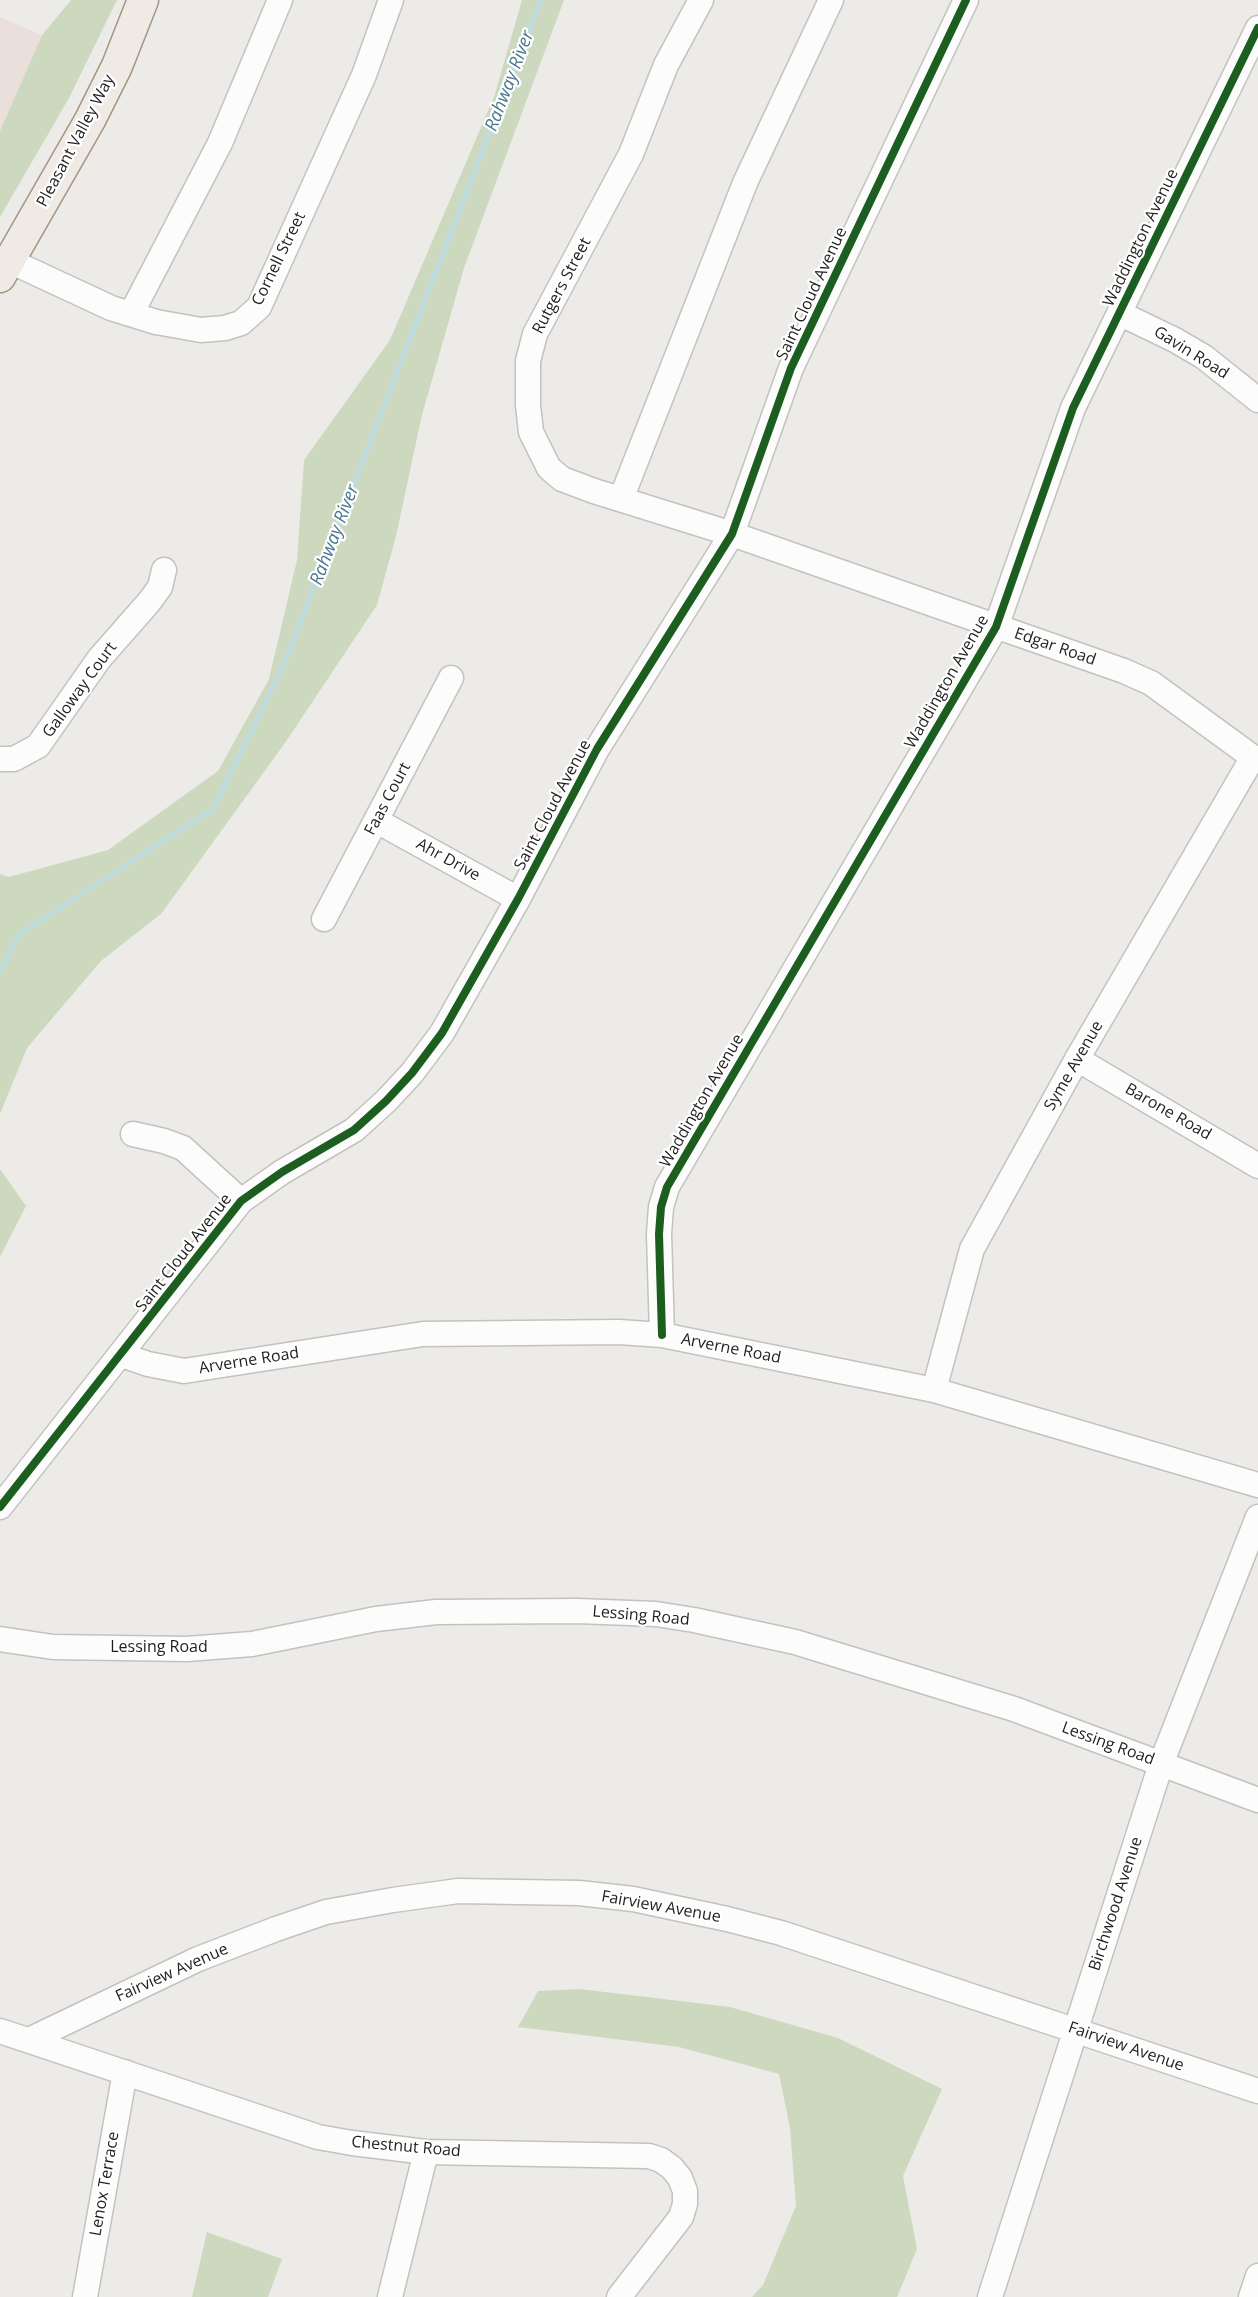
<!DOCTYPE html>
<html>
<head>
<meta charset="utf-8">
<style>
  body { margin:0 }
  canvas { display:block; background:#edebe8 }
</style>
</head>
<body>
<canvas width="1258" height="2297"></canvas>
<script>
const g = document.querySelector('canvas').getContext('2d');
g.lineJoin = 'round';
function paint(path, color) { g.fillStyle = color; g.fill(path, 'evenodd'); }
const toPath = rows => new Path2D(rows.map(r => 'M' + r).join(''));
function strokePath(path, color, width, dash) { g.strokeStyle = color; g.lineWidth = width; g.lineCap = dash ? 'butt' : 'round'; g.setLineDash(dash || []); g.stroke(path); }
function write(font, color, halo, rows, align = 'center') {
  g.font = font + ' "Open Sans",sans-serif'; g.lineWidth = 4.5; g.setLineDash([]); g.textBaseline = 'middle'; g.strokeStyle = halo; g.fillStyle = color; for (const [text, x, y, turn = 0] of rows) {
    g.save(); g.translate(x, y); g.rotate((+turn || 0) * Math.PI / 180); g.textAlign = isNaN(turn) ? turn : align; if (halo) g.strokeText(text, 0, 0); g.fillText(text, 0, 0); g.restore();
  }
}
const military = toPath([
  [0,17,42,35,0,131]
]);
const forest = toPath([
  [71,0,117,0,69,98,0,217,0,131,42,35],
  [522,0,564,0,464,268,422,415,396,536,377,605,285,743,161,914,101,961,27,1048,0,1114,0,874,9,877,108,850,218,771,269,679,297,560,304,460,390,340,494,97],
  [0,1169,26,1206,0,1257],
  [580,1989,730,2007,838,2038,942,2089,903,2176,917,2249,897,2297,752,2297,763,2285,796,2206,790,2128,779,2074,679,2047,518,2027,538,1991],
  [207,2232,282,2259,268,2297,192,2297]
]);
const stream = toPath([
  [0,972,19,934,213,809,285,662,541,0]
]);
const minor = toPath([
  [701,0,666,65,631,154,535,334,528,361,528,405,531,432,549,468,562,479,594,491,732,534,1124,671,1151,683,1258,761],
  [10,261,111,308,156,322,201,330,225,328,241,323,259,307,364,75,391,0],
  [1119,313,1175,340,1204,357,1258,400],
  [131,314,220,143,280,0],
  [621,499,745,183,831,0],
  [0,759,14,759,38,746,99,659,149,602,160,587,164,570],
  [377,821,518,899],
  [324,919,451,678],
  [1077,1059,1258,1166],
  [133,1134,164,1141,183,1148,241,1201],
  [662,1335,659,1234,661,1207,667,1187,996,627,1073,408,1258,28],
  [122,1355,148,1364,184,1371,423,1334,619,1332,662,1335,934,1390,1258,1485],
  [934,1390,972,1249,1077,1059,1253,757],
  [0,1507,241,1201,282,1172,354,1130,386,1101,412,1073,442,1033,518,899,597,749,732,534,791,368,966,0],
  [0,1639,53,1647,187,1649,252,1644,376,1619,436,1612,577,1611,656,1614,694,1620,795,1642,1014,1709,1258,1800],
  [0,2031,318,2137,352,2143,426,2152,649,2156,661,2160,672,2168,680,2178,685,2191,685,2204,681,2217,619,2297],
  [29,2040,198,1959,276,1929,326,1912,393,1900,458,1891,579,1893,633,1899,727,1919,781,1933,1258,2091],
  [85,2297,125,2072],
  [390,2297,426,2152],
  [990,2297,1161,1764,1258,1517],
  [1251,2297,1258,2276]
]);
const major = toPath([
  [0,277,90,120,117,66,143,0]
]);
const cycleway = toPath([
  [662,1335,659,1234,661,1207,667,1187,996,627,1073,408,1258,28],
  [0,1507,241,1201,282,1172,354,1130,386,1101,412,1073,442,1033,518,899,597,749,732,534,791,368,966,0]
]);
const streetNames = [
  ["Pleasant Valley Way",76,141,-62],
  ["Waddington Avenue",1141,238,-64],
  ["Cornell Street",279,259,-64],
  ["Rutgers Street",562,286,-62],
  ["Saint Cloud Avenue",812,294,-65],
  ["Gavin Road",1191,353,32],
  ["Edgar Road",1055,647,19],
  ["Waddington Avenue",947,682,-60],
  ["Galloway Court",80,690,-54],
  ["Faas Court",388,799,-62],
  ["Saint Cloud Avenue",553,805,-62],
  ["Ahr Drive",448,860,29],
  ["Syme Avenue",1074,1066,-60],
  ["Waddington Avenue",702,1101,-60],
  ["Barone Road",1168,1112,30],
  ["Saint Cloud Avenue",184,1253,-52],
  ["Arverne Road",731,1349,11],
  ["Arverne Road",249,1361,-9],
  ["Lessing Road",641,1616,5],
  ["Lessing Road",159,1647],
  ["Lessing Road",1108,1744,20],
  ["Birchwood Avenue",1116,1904,-72],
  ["Fairview Avenue",661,1907,10],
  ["Fairview Avenue",172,1973,-24],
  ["Fairview Avenue",1126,2047,19],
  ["Chestnut Road",406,2147,5],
  ["Lenox Terrace",105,2184,-80]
];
const waterNames = [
  ["Rahway River",510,81,-69],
  ["Rahway River",335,535,-69]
];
paint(military, '#ebdfdc');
paint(forest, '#cdd9bf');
strokePath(stream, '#bedcde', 5);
strokePath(minor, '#c3c2c0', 27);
strokePath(major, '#a29586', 33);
strokePath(minor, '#fcfcfc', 24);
strokePath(major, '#f0eae5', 30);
strokePath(cycleway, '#1b5e20', 8);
write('16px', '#1f1f1f', '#fff', streetNames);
write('italic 18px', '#487791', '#fff', waterNames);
</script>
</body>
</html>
